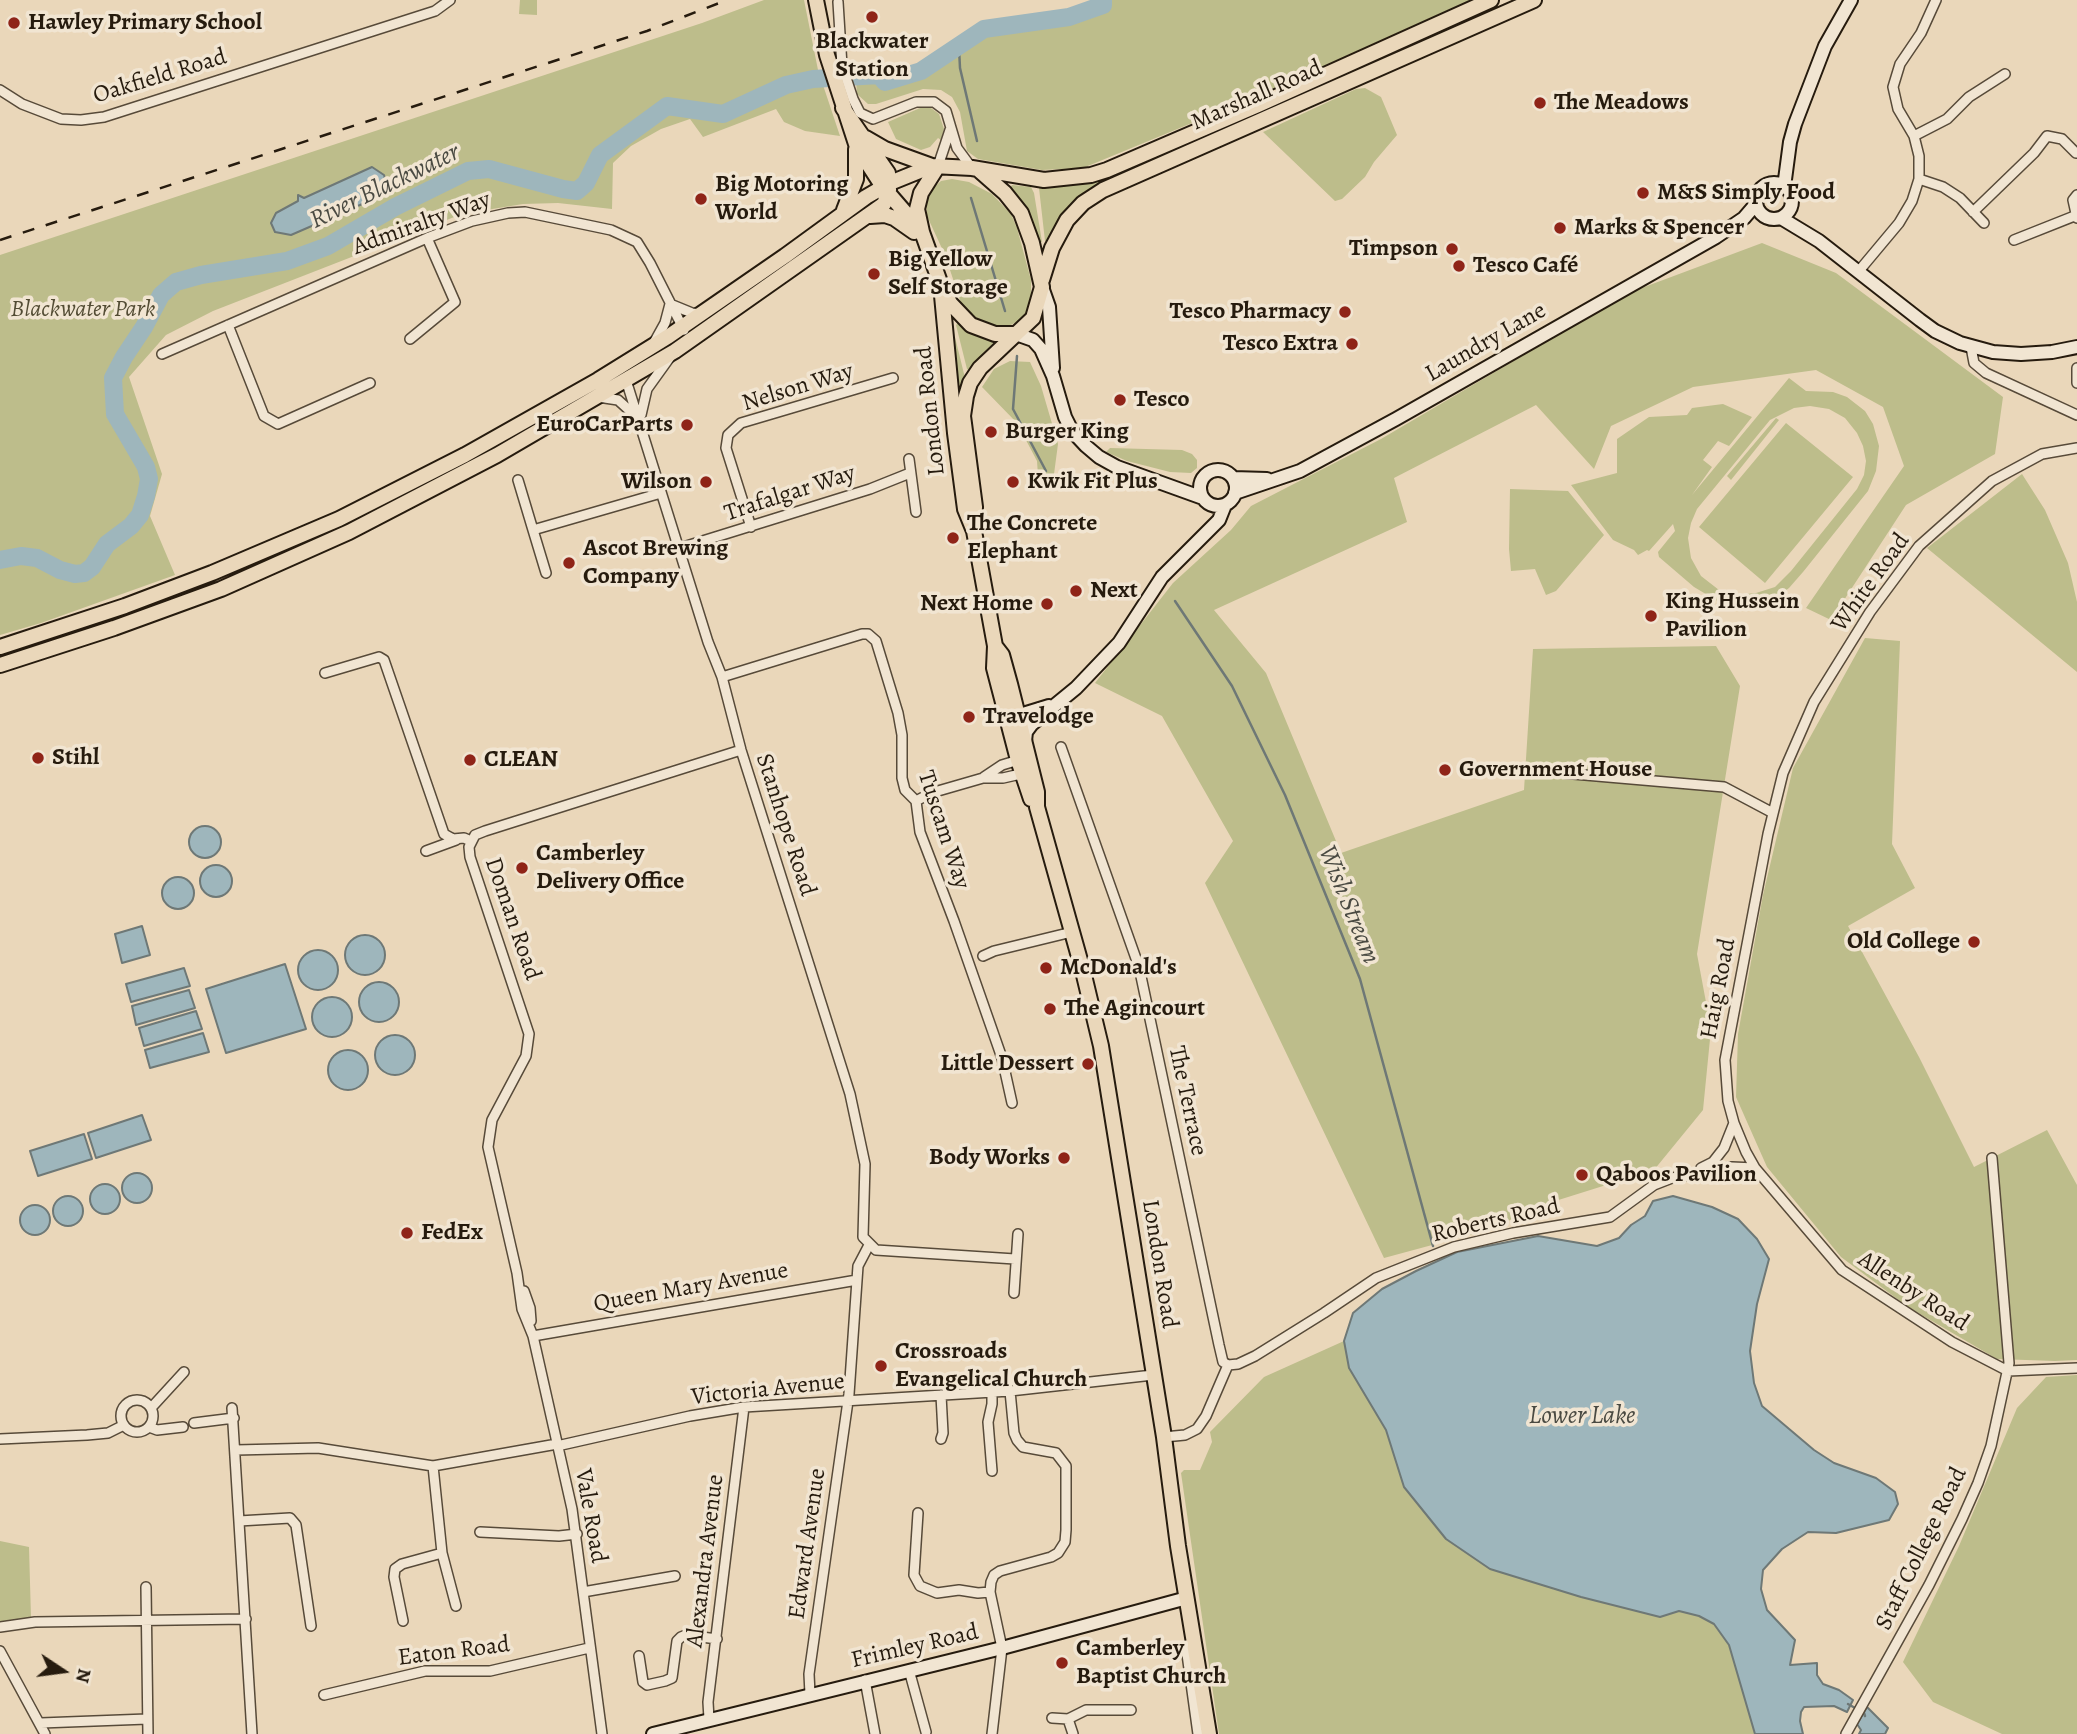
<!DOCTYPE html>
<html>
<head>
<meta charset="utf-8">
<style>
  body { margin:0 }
  #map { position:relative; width:2077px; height:1734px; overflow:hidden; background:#ead7ba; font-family:Alegreya,serif }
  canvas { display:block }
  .north { position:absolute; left:28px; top:1636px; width:70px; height:70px; -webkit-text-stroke:5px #f1e5d2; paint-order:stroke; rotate:103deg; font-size:19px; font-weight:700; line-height:28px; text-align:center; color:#261b0e }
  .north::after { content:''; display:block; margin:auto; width:24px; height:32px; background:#261b0e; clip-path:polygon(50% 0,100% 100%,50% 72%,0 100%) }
</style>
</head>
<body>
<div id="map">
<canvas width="2077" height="1734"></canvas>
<div class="north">N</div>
</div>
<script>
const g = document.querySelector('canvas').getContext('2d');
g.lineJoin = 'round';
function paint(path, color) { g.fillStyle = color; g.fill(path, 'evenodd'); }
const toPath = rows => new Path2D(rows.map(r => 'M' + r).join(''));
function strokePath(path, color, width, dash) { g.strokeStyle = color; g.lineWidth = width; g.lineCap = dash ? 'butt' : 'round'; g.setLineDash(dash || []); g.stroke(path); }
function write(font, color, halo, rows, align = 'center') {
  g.font = font + ' Alegreya,serif'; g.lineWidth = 7; g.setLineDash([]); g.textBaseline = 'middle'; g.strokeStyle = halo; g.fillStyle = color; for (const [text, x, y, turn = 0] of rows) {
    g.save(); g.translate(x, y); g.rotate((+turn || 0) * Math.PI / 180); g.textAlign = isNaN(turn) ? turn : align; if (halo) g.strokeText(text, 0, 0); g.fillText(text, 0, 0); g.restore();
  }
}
const green = toPath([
  [520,0,537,0,537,15,519,14],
  [764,0,804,0,818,70,840,136,805,131,784,122,776,109,703,137,690,119,661,129,631,146,613,163,612,209,558,203,523,204,462,214,213,311,166,335,129,377,162,474,150,516,175,575,41,623,0,635,0,563,20,556,0,561,0,255,702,23],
  [1108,0,1470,0,1255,97,1083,168,1042,170,978,159,967,151,960,112,952,97,941,90,923,89,876,104,868,104,857,94,856,81,873,81,886,87,923,75,961,52,986,34,1060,23,1108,8],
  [1365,88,1381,97,1397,135,1374,162,1365,177,1342,199,1335,201,1263,132,1356,89],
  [920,108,931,108,939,114,944,129,941,140,938,138,930,147,921,150,896,139,888,122],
  [1249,117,1250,119,1091,189,1071,204,1047,241,1045,241,1039,188,1082,184,1107,178],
  [952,179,969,182,992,194,1011,214,1017,228,1031,280,1031,298,1027,312,1022,319,1007,327,1000,328,982,323,962,306,945,255,927,216,926,203,929,192,941,181],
  [1012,185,1031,187,1034,193,1042,242,1040,242,1027,208,1011,187],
  [1762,243,1836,273,2003,397,1995,454,1906,505,1831,620,1806,608,1904,466,1883,407,1816,370,1693,387,1611,426,1594,469,1536,405,1394,478,1407,522,1214,610,1266,673,1341,853,1524,790,1533,649,1716,646,1740,686,1697,954,1711,1029,1703,1110,1654,1170,1533,1208,1495,1228,1384,1258,1205,883,1233,841,1162,716,1095,683,1173,583,1231,530,1251,506,1381,439,1631,292],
  [959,322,976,336,996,343,984,352,969,370,967,369,956,325],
  [954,333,965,378,959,401,957,389],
  [1010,361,1030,362,1041,386,1058,444,1054,474,1039,489,1037,461,1017,423,982,387,994,369],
  [1789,378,1806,391,1833,392,1847,397,1865,411,1873,424,1879,446,1876,471,1868,491,1803,572,1789,588,1771,602,1747,606,1721,603,1694,587,1659,557,1658,552,1675,531,1673,524,1649,551,1647,550,1638,555,1634,550,1613,540,1571,485,1617,473,1617,439,1649,417,1687,415,1692,408,1723,404,1752,417,1729,446,1718,441,1703,460,1712,467,1692,495],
  [1810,406,1829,409,1845,418,1857,433,1863,446,1866,461,1864,475,1857,489,1791,571,1775,587,1756,593,1736,595,1719,590,1701,576,1691,558,1688,538,1691,523,1697,509,1770,420,1794,408],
  [1776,418,1779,420,1731,480,1727,476],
  [1786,423,1853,477,1765,583,1699,527],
  [1110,448,1182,450,1192,454,1197,460,1197,468,1191,473,1170,472,1127,461,1106,452],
  [2022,474,2045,510,2068,563,2077,602,2077,672,1927,548],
  [1510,489,1568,491,1604,535,1556,591,1546,595,1535,569,1511,571,1509,549],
  [1865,638,1900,641,1892,844,1915,888,1848,926,1919,1057,1974,1167,2047,1130,2077,1185,2077,1360,2055,1361,1997,1359,1908,1307,1841,1257,1767,1167,1736,1097,1738,1034,1763,895,1793,768],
  [1344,1341,1349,1368,1386,1430,1404,1486,1490,1569,1581,1597,1660,1617,1679,1611,1699,1616,1714,1624,1729,1645,1755,1734,1219,1734,1181,1473,1184,1470,1200,1470,1212,1442,1210,1432,1264,1377],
  [2077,1375,2077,1734,2002,1734,1933,1702,1903,1662,1959,1546,2017,1408,2046,1377],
  [0,1541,29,1547,31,1618,0,1623]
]);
const water = toPath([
  [372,167,384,175,387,185,383,195,291,235,275,232,271,223,276,213,298,201,298,195,304,198,372,167],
  '189 842a16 16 0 1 1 32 0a16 16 0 1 1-32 0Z',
  '200 881a16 16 0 1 1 32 0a16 16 0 1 1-32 0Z',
  '162 893a16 16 0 1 1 32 0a16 16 0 1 1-32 0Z',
  [142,926,150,955,122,963,115,934,142,926],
  '345 955a20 20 0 1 1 40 0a20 20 0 1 1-40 0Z',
  '298 970a20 20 0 1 1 40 0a20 20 0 1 1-40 0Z',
  [285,964,306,1029,226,1053,206,989,285,964],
  [184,968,190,986,131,1002,126,984,184,968],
  '359 1002a20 20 0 1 1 40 0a20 20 0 1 1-40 0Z',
  [189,990,195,1008,136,1025,132,1006,189,990],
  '312 1017a20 20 0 1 1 40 0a20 20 0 1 1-40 0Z',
  [196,1011,202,1029,144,1046,139,1028,196,1011],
  [203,1033,209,1052,150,1068,145,1050,203,1033],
  '375 1055a20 20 0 1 1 40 0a20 20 0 1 1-40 0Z',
  '328 1070a20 20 0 1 1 40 0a20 20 0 1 1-40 0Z',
  [142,1115,151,1140,96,1158,88,1133,142,1115],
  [84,1134,92,1159,38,1176,30,1151,84,1134],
  '122 1188a15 15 0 1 1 30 0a15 15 0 1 1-30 0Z',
  '90 1199a15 15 0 1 1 30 0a15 15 0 1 1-30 0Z',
  '53 1211a15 15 0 1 1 30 0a15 15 0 1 1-30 0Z',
  [1673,1196,1712,1207,1738,1219,1757,1239,1769,1259,1757,1304,1750,1351,1754,1383,1762,1406,1814,1450,1834,1463,1876,1478,1895,1492,1898,1504,1889,1520,1836,1533,1808,1532,1782,1549,1763,1570,1761,1589,1767,1610,1795,1640,1790,1665,1817,1663,1817,1675,1823,1684,1839,1690,1853,1700,1847,1712,1834,1706,1804,1707,1801,1712,1800,1721,1803,1734,1755,1734,1729,1645,1714,1624,1699,1616,1679,1611,1660,1617,1581,1597,1490,1569,1446,1539,1404,1487,1386,1430,1349,1368,1344,1341,1353,1313,1382,1289,1416,1271,1457,1252,1538,1236,1597,1246,1619,1238,1631,1225,1645,1216,1653,1201,1673,1196],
  '20 1220a15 15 0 1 1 30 0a15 15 0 1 1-30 0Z',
  [1867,1707,1888,1728,1885,1734,1859,1734,1861,1730,1857,1724,1867,1707]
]);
const stream = toPath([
  [959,48,960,68,977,141],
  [971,198,1005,311],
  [1017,356,1013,409,1046,471],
  [1175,601,1232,686,1285,795,1360,979,1433,1246],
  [1848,1704,1864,1713,1865,1716]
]);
const river = toPath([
  [0,560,21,556,37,558,60,570,75,574,84,573,92,567,107,544,131,526,140,515,146,496,149,479,146,467,115,414,113,378,124,357,144,327,161,295,176,282,201,275,287,261,328,246,395,207,468,171,489,169,563,189,577,191,586,183,600,155,667,106,723,114,786,85,813,79,879,75,885,82,921,71,984,29,1069,17,1103,5,1103,0]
]);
const street = toPath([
  [838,2,842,66,853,99,860,113,873,119,916,102,934,102,946,111,957,148,971,167],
  [0,90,22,104,61,119,81,120,104,117,435,11,450,0],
  [1914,136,1947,119,1969,97,2005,74],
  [938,166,950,130],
  [1919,179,1943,187,1960,198,1984,223],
  [2077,195,2073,200,2077,218],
  [1973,212,2034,153,2047,136,2062,139,2076,153],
  [2014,240,2077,215],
  [1858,272,1899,223,1912,201,1919,179,1919,156,1914,136,1898,109,1893,87,1900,64,1921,33,1936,0],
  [670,304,692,313,702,314],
  [228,325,264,416,278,424,370,383],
  [410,339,455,302,427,238],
  [655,341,665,323,670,304],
  [1971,347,1974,363,1986,373,2077,415],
  [162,354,427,238,472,221,508,213,525,212,611,230,637,242,650,263,684,330],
  [2077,368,2077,383],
  [626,380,708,642,722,677,741,750,850,1094,865,1164,863,1237,876,1250,1015,1259],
  [598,397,618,400,639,419],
  [641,415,647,389,670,357],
  [909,459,916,512],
  [518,480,533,530],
  [751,527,726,448,728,435,741,423,893,378],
  [680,548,870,489,910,473],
  [546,573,533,530,661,493],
  [325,673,379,657,384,660,444,834,453,839,464,838,471,841],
  [722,677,862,634,868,634,876,641,898,713,902,735,902,778,905,790,916,801,920,832,954,921,1002,1058,1012,1103],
  [1061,747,1139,967,1219,1345,1223,1362,1228,1365],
  [1527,770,1724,787,1773,813],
  [984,777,1002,765,1022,759],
  [916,801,931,793,983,778,1003,778,1025,773],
  [426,851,456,840],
  [983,956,994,951,1072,932],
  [1701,1168,1713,1162,1724,1148,1734,1123],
  [524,1291,530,1308,531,1321],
  [1014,1293,1018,1234],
  [533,1336,857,1280],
  [1228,1365,1238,1364,1255,1356,1324,1313,1376,1278,1454,1247,1513,1233,1610,1217,1654,1185,1672,1178,1732,1167,1755,1168],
  [2008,1371,1952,1342,1842,1270,1755,1168,1746,1152,1734,1123,1728,1101,1725,1060,1768,834,1783,773,1814,702,1870,612,1919,546,1992,481,2042,454,2077,448],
  [2008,1371,2077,1368],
  [992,1392,992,1404,988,1422,992,1471],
  '121 1416a16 16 0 1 1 32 0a16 16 0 1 1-32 0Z',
  [151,1408,184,1372],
  [232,1408,252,1734],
  [194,1423,234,1418],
  [149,1427,157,1430,183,1427],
  [1164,1437,1185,1435,1197,1429,1206,1416,1228,1365],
  [0,1439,87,1435,108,1433,124,1425],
  [941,1439,943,1433,941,1395],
  [557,1446,690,1416,744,1407,1010,1391,1153,1375],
  [236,1450,318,1448,433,1466,557,1444],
  [433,1466,442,1553,456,1606],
  [918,1513,914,1575,920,1586,937,1593,959,1590,978,1593,990,1592],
  [239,1521,290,1518,296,1525,311,1626],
  [480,1532,559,1536,577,1534],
  [146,1587,148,1734],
  [583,1592,675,1576],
  [403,1621,394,1577,395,1569,402,1564,442,1553],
  [0,1627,35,1622,246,1619],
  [1194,1640,1186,1647,1198,1734],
  [0,1651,45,1734],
  [639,1656,643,1682,647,1685,665,1681,672,1678,677,1641,681,1637,686,1635,717,1639],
  [909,1670,926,1732],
  [865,1680,875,1734],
  [810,1694,809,1674,849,1394,858,1266,869,1245],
  [324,1695,425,1671,490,1671,589,1648],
  [1052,1718,1068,1719,1086,1710,1131,1710],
  [709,1719,708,1702,744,1407],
  [1068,1719,1073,1734],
  [41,1723,147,1719],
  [602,1734,572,1509,533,1336,522,1309,517,1273,488,1147,492,1120,526,1056,529,1034,470,857,469,847,475,835,485,831,741,750],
  [992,1734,1002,1648,990,1592,991,1582,994,1575,1000,1571,1051,1557,1058,1553,1065,1542,1066,1530,1066,1466,1056,1453,1023,1447,1017,1440,1014,1433,1010,1391],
  [1846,1734,1929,1585,1962,1519,1978,1483,1991,1446,2009,1363,1992,1158]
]);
const secondary = toPath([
  '1756 201a18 18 0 1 1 36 0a18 18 0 1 1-36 0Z',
  [1784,187,1790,142,1795,124,1825,46,1851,0],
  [1781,218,1819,241,1920,320,1935,331,1960,343,1993,352,2021,354,2052,352,2077,347],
  [1042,287,1049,307,1053,368],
  [1016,334,1033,340,1041,349,1053,376,1065,417,1072,431,1086,446,1099,457,1117,467,1203,498],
  '1200 488a18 18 0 1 1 36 0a18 18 0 1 1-36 0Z',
  [1233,478,1267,479],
  [1235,493,1300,471,1396,419,1716,237,1744,218,1756,204],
  [1010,718,1049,706],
  [1025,741,1026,732,1032,724,1076,688,1119,643,1162,577,1219,520,1225,505],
  [653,1734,1002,1648,1187,1598]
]);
const primary = toPath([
  [816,0,827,55,857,147,883,187,922,232],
  [866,138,885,149,932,166,972,168,1044,180,1091,175,1107,170,1258,105,1491,0],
  [938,166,921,193,917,209,922,232,941,285,950,303,971,325,995,334,1016,334],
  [844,210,856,179,856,149],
  [870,216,885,215,894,218,914,232],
  [1042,280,1052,248,1067,220,1083,203,1103,190,1534,0],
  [941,285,955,433,965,509,974,531,995,646,994,668,1018,760,1031,799],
  [974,524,975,507,963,416,966,396,970,383,980,368,1033,318,1042,287,1032,243,1021,213,1005,193,980,171],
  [995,646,1002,655,1010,684,1037,792,1037,807,1083,971,1101,1046,1164,1437,1178,1546,1209,1734],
  [0,647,125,606,212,573,339,519,465,455,598,380,669,336,785,256,866,197,890,183,932,166],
  [0,665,114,628,221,589,349,532,497,455,675,351,884,204,889,190,888,173,843,108]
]);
const rail = toPath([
  [0,240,647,31,727,0]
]);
const markers = [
  [872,17,7,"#8f2418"],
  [14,23,7,"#8f2418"],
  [1540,103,7,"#8f2418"],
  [1643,193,7,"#8f2418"],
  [701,199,7,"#8f2418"],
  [1560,228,7,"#8f2418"],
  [1452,249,7,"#8f2418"],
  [1459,266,7,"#8f2418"],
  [874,274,7,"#8f2418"],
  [1345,312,7,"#8f2418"],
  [1352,344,7,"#8f2418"],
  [1120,400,7,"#8f2418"],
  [687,425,7,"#8f2418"],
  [991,432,7,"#8f2418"],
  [706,482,7,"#8f2418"],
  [1013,482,7,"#8f2418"],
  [953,538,7,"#8f2418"],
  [569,563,7,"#8f2418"],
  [1076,591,7,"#8f2418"],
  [1047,604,7,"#8f2418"],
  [1651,616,7,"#8f2418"],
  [969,717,7,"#8f2418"],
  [38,758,7,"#8f2418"],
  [470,760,7,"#8f2418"],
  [1445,770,7,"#8f2418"],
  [522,868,7,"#8f2418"],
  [1974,942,7,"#8f2418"],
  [1046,968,7,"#8f2418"],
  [1050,1009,7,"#8f2418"],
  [1088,1064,7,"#8f2418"],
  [1064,1158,7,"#8f2418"],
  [1582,1175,7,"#8f2418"],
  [407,1233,7,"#8f2418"],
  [881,1366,7,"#8f2418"],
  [1062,1663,7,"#8f2418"]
];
const poiNames = [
  ["Hawley Primary School",28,23],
  ["Blackwater",872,42,"center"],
  ["Station",872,70,"center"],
  ["The Meadows",1554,103],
  ["Big Motoring",715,185],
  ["World",715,213],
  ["M&S Simply Food",1657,193],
  ["Marks & Spencer",1574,228],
  ["Timpson",1438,249,"right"],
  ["Big Yellow",888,260],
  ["Self Storage",888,288],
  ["Tesco Café",1473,266],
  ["Tesco Pharmacy",1331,312,"right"],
  ["Tesco Extra",1338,344,"right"],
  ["Tesco",1134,400],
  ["EuroCarParts",673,425,"right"],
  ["Burger King",1005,432],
  ["Wilson",692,482,"right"],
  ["Kwik Fit Plus",1027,482],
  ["The Concrete",967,524],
  ["Elephant",967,552],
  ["Ascot Brewing",583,549],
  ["Company",583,577],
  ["Next",1090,591],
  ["King Hussein",1665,602],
  ["Pavilion",1665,630],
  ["Next Home",1033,604,"right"],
  ["Travelodge",983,717],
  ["Stihl",52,758],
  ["CLEAN",484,760],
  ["Government House",1459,770],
  ["Camberley",536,854],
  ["Delivery Office",536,882],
  ["Old College",1960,942,"right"],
  ["McDonald's",1060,968],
  ["The Agincourt",1064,1009],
  ["Little Dessert",1074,1064,"right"],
  ["Body Works",1050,1158,"right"],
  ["Qaboos Pavilion",1596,1175],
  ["FedEx",421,1233],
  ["Crossroads",895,1352],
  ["Evangelical Church",895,1380],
  ["Camberley",1076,1649],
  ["Baptist Church",1076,1677]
];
const streetNames = [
  ["Oakfield Road",160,77,-17],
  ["Marshall Road",1257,96,-24],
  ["Admiralty Way",422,224,-20],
  ["Laundry Lane",1486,343,-30],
  ["Nelson Way",798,388,-17],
  ["London Road",931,411,-96],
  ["Trafalgar Way",790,494,-18],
  ["White Road",1871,583,-54],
  ["Stanhope Road",785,825,72],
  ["Tuscam Way",943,830,72],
  ["Doman Road",512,919,71],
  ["Haig Road",1719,989,-79],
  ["The Terrace",1187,1101,78],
  ["Roberts Road",1496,1221,-13],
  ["London Road",1159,1264,81],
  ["Queen Mary Avenue",691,1288,-10],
  ["Allenby Road",1913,1292,33],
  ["Victoria Avenue",768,1390,-6],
  ["Vale Road",590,1516,80],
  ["Edward Avenue",808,1544,-82],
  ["Staff College Road",1922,1549,-64],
  ["Alexandra Avenue",706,1561,-83],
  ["Frimley Road",915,1647,-13],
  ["Eaton Road",454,1652,-7]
];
const parkNames = [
  ["Blackwater Park",83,310]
];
const waterNames = [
  ["River Blackwater",385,187,-26],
  ["Wish Stream",1348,905,68],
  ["Lower Lake",1582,1417]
];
paint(green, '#bdbd8b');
paint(water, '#9eb6bc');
strokePath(water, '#6e7876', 2);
strokePath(stream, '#6e7876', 2.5);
strokePath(river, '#9eb6bc', 18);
strokePath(street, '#574a39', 12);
strokePath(secondary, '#261b0e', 16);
strokePath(primary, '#261b0e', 18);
strokePath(street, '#f1e5d2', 9);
strokePath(secondary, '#f1e5d2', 12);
strokePath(primary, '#ead7ba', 14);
strokePath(rail, '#261b0e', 2.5, [12, 12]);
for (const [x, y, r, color] of markers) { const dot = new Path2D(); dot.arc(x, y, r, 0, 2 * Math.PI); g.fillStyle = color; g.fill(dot); strokePath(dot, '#f1e5d2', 2.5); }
write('bold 24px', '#261b0e', '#f1e5d2', poiNames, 'left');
write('24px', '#261b0e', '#f1e5d2', streetNames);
write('italic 24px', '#534c34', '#f1e5d2', parkNames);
write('italic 26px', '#4a4a42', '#f1e5d2', waterNames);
</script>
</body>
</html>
